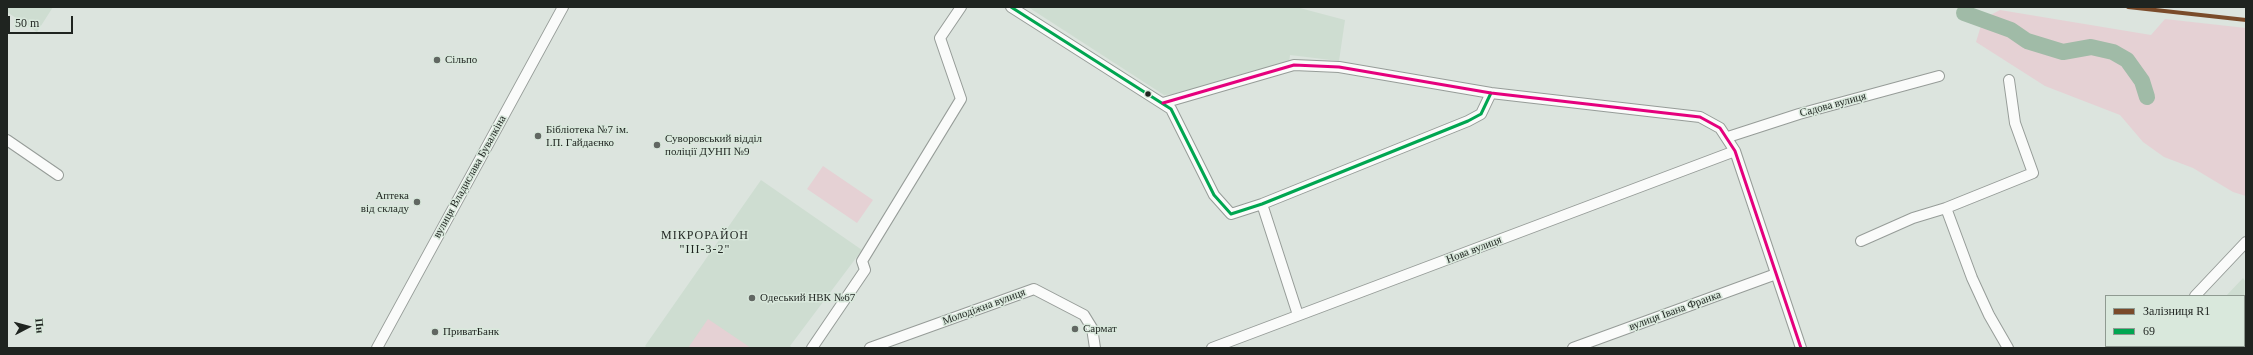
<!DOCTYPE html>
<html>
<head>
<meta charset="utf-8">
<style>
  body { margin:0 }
  #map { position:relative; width:2253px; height:355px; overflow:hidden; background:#dce4de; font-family:Georgia,serif }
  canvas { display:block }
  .frame { position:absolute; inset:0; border:8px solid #1f2420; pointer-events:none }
  .legend { position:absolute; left:2105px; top:295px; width:140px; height:52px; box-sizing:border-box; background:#d9e8dc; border:1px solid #8f9a91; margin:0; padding:5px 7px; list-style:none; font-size:12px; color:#1f2420 }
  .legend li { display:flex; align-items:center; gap:8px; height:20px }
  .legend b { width:20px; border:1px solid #8f9a91 }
  .north { position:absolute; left:8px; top:307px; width:40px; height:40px; -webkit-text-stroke:3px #d9e8dc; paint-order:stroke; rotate:84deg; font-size:11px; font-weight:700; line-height:16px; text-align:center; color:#1f2420 }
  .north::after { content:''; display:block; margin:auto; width:14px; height:18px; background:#1f2420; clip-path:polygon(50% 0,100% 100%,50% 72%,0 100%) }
  .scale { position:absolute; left:8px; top:16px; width:65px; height:18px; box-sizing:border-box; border:2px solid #1f2420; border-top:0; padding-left:5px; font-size:12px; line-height:14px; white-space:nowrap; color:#1f2420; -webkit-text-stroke:3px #d9e8dc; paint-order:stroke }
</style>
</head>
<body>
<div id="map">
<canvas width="2253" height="355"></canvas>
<div class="frame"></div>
<ul class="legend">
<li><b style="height:5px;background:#7a4b2a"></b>Залізниця R1</li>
<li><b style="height:5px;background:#00a651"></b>69</li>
</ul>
<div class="north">Пн</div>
<div class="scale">50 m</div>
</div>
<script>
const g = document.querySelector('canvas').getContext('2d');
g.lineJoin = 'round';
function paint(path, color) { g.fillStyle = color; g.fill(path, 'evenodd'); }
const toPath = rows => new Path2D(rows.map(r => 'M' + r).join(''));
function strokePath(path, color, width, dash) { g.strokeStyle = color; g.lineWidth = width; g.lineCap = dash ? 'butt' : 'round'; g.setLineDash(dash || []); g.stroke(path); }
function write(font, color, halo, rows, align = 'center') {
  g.font = font + ' Georgia,serif'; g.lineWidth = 3; g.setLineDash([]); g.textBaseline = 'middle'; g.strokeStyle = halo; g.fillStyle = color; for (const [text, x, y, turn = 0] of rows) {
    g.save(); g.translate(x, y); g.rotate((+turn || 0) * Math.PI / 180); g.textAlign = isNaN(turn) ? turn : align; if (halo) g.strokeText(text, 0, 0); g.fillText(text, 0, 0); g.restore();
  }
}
const built = toPath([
  [7,7,53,7,37,32,7,12],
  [1028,7,1296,7,1345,20,1339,61,1290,55,1289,63,1180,94,1164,95],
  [761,180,862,250,790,346,793,348,647,348,645,346],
  [2243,278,2246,282,2246,341,2244,343,2244,296,2226,296]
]);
const green = toPath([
  [2000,10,2151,35,2165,19,2246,28,2246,196,2233,192,2193,168,2164,157,2143,142,2120,115,2045,86,1976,42,1983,19],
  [823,166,873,200,857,223,807,189],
  [708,319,751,348,688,348]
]);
const river = toPath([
  [1964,13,2011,30,2027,41,2063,52,2091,47,2113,52,2127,60,2142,81,2147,97]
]);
const minor = toPath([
  [1011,7,1171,109,1214,195,1231,214,1262,204,1468,121,1481,114,1491,93],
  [1163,103,1294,65,1339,67,1491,93,1700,117,1720,128,1735,151,1801,348],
  [1728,137,1799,114,1939,76],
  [7,140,58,175],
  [1262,204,1298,315],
  [1861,241,1913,218,1946,208],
  [2195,296,2246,242],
  [377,348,563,7],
  [812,348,865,270,862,261,961,99,940,38,961,7],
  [870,348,1034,289,1084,315,1092,328,1095,348],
  [1212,348,1735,151],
  [1573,348,1776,274],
  [2008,348,1989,315,1972,278,1946,208,2033,173,2015,123,2009,80],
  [2137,348,2141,346]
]);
const bus1 = toPath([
  [1011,7,1171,109,1214,195,1231,214,1262,204,1468,121,1481,114,1491,93]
]);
const bus2 = toPath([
  [1163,103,1294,65,1339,67,1491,93,1700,117,1720,128,1735,151,1801,348]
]);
const rail1 = toPath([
  [2128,7,2246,20]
]);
const markers = [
  [437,60,4,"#616762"],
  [1148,94,3.5,"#1f2420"],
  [538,136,4,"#616762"],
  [657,145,4,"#616762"],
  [417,202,4,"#616762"],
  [752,298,4,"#616762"],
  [1075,329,4,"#616762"],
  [435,332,4,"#616762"]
];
const poiNames = [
  ["Сільпо",445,60],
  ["Бібліотека №7 ім.",546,130],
  ["І.П. Гайдаєнко",546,143],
  ["Суворовський відділ",665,139],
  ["поліції ДУНП №9",665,152],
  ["Аптека",409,196,"right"],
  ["від складу",409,209,"right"],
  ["Одеський НВК №67",760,298],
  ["Сармат",1083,329],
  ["ПриватБанк",443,332]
];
const streetNames = [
  ["Садова вулиця",1833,105,-15],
  ["вулиця Владислава Бувалкіна",470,177,-61],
  ["Нова вулиця",1474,250,-21],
  ["Молодіжна вулиця",984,307,-20],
  ["вулиця Івана Франка",1675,311,-20]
];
const neighbourhoodNames = [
  ["МІКРОРАЙОН",705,236],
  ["\"ІІІ-3-2\"",705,250]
];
paint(built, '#ceddd1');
paint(green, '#e5d1d4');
strokePath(river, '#a0bba7', 16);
strokePath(minor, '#969c98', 12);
strokePath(minor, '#fafbfa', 10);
strokePath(bus1, '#00a651', 3);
strokePath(bus2, '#e5007d', 3);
strokePath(rail1, '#7a4b2a', 4);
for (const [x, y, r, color] of markers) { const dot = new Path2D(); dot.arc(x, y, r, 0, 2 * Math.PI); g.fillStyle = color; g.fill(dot); strokePath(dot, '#d9e8dc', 1.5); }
write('11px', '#1f2420', '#d9e8dc', poiNames, 'left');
write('11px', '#1f2420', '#d9e8dc', streetNames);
g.letterSpacing = '1px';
write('12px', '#1f2420', '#d9e8dc', neighbourhoodNames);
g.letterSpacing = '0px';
</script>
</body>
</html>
